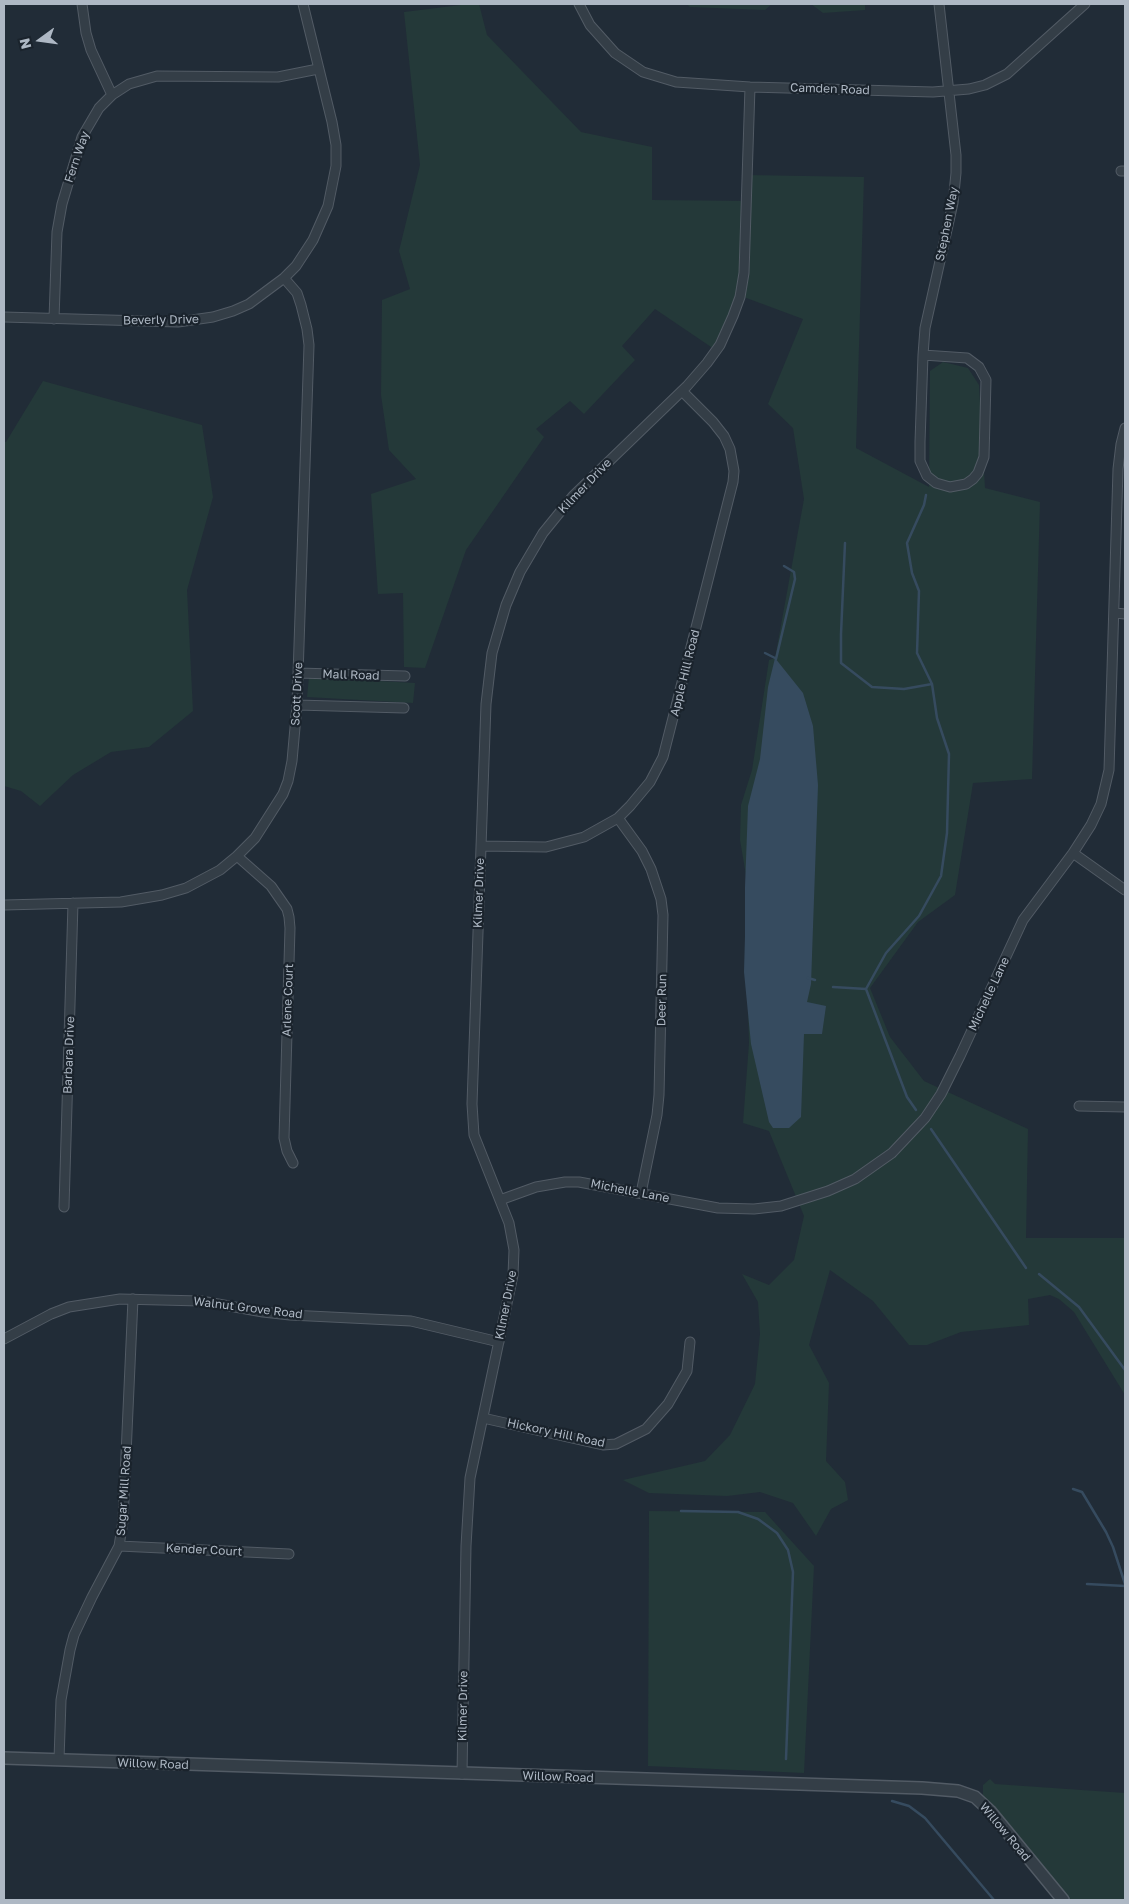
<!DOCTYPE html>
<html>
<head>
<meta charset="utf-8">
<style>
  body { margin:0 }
  #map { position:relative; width:1129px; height:1904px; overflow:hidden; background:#212c37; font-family:"Golos Text",sans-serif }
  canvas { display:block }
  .frame { position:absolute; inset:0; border:5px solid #aeb8c4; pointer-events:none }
  .north { position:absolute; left:15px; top:15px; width:50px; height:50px; -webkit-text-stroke:4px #1a232c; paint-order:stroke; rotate:256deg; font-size:14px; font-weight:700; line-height:20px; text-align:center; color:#aeb8c4 }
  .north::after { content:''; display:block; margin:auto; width:18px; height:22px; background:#aeb8c4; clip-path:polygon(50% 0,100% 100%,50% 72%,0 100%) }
</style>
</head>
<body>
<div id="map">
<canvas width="1129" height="1904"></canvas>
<div class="frame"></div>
<div class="north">N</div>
</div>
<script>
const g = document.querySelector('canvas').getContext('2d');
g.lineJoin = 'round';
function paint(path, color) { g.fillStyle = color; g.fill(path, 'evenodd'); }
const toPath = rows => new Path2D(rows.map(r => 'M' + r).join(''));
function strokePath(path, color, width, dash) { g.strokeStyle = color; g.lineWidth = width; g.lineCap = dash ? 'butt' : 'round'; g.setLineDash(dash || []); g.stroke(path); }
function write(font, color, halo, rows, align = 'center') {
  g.font = font + ' "Golos Text",sans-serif'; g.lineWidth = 4.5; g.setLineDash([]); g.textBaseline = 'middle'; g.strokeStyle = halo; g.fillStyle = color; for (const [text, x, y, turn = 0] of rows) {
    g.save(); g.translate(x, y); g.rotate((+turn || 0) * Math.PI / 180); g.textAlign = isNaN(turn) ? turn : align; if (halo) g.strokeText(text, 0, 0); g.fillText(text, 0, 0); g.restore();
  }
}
const green = toPath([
  [469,4,479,4,487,35,581,132,652,147,652,200,747,201,747,175,864,177,856,448,929,487,930,371,943,362,968,368,979,385,985,488,1040,502,1032,779,973,783,955,895,918,922,870,988,890,1037,924,1081,1028,1129,1026,1238,1125,1238,1125,1395,1074,1312,1059,1299,1050,1295,1028,1299,1029,1325,961,1332,927,1345,909,1345,873,1301,830,1270,809,1345,829,1383,826,1461,845,1482,848,1500,831,1509,816,1536,793,1503,760,1492,727,1496,649,1493,623,1480,705,1461,730,1435,755,1384,760,1334,758,1302,742,1274,769,1285,794,1260,804,1216,769,1131,743,1123,749,1043,747,971,748,887,740,840,741,805,752,770,769,660,775,658,804,499,793,428,768,404,803,319,741,296,717,351,655,309,622,346,635,360,584,414,570,401,536,429,544,437,466,550,425,668,404,667,403,593,378,594,371,494,416,479,389,450,381,395,382,300,410,289,399,251,420,165,404,12],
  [687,4,772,4,765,10,690,7],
  [811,4,865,4,865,10,823,13],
  [43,381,202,425,213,497,187,590,193,711,149,747,111,752,73,775,40,806,21,791,4,786,4,442,6,442],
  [309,677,415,683,413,703,307,697],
  [649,1511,765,1512,814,1566,804,1773,648,1766],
  [990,1779,995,1784,1125,1793,1125,1900,1071,1900,1026,1849,983,1795,983,1785]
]);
const water = toPath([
  [775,658,803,693,813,726,818,785,811,984,807,1002,826,1006,822,1034,804,1034,801,1117,789,1128,773,1128,769,1122,751,1044,744,972,745,936,745,887,748,806,760,759,768,687]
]);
const stream = toPath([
  [845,543,841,634,841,663,872,687,904,689,932,684],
  [765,653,775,658],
  [776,659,795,579,794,572,784,566],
  [808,978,815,980],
  [833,987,866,989],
  [916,1110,907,1097,866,989,886,953,919,916,941,876,947,833,949,754,937,718,932,684,917,653,919,591,912,573,907,543,924,505,926,495],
  [931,1129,1026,1268],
  [1039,1274,1079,1307,1125,1370],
  [1073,1489,1082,1492,1106,1532,1113,1547,1125,1584],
  [681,1511,738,1512,758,1519,777,1533,788,1550,793,1572,786,1759],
  [1087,1584,1125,1586],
  [892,1801,909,1806,925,1818,994,1900]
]);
const minor = toPath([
  [82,4,86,33,91,50,112,95],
  [579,4,590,25,615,53,643,72,676,82,750,87,933,92,969,89,985,85,1007,74,1085,4],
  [1121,171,1125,171],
  [4,317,178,322,213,317,233,311,249,304,284,278,296,266,313,240,328,206,336,166,336,145,332,122,303,4],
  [54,319,57,232,62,204,82,137,99,108,112,95,129,84,157,76,278,77,318,69],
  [923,355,967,358,979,367,986,380,984,457,978,473,973,479,966,484,950,487,936,483,927,476,920,461,920,442,923,355,925,328,953,203,956,173,956,155,939,4],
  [1115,613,1125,614],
  [298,673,405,676],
  [297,705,404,708],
  [618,818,642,851,651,869,661,899,663,915,659,1095,657,1115,641,1193],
  [481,846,546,847,584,837,618,818,630,806,650,782,663,757,733,482,734,471,730,449,724,436,713,422,682,391],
  [1073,853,1125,890],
  [237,856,271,886,287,909,289,917,290,928,284,1138,287,1151,293,1163],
  [4,905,121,902,162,895,186,888,220,870,237,856,255,838,283,794,288,781,292,761,297,705,309,345,307,329,301,305,297,293,284,278],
  [1079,1106,1125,1107],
  [500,1200,536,1187,565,1182,579,1182,718,1208,754,1209,781,1206,828,1191,855,1179,892,1153,925,1118,941,1094,960,1056,1023,920,1073,853,1091,825,1101,804,1109,770,1118,469,1121,444,1125,428],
  [64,1207,73,903],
  [4,1339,51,1314,69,1307,120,1299,201,1301,263,1312,290,1315,411,1321,499,1342],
  [483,1418,603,1445,616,1444,646,1429,668,1404,687,1371,690,1342],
  [119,1546,289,1554],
  [59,1760,61,1700,70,1650,74,1635,92,1597,119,1546,123,1521,133,1299],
  [462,1774,466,1546,470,1478,513,1275,514,1250,509,1223,474,1135,472,1104,486,704,492,653,506,605,520,572,543,533,573,496,687,386,707,363,720,345,733,316,740,297,744,273,750,87]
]);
const tertiary = toPath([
  [4,1758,922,1788,958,1791,975,1797,990,1811,1063,1900]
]);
const streetNames = [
  ["Camden Road",830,89,2],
  ["Fern Way",77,157,-71],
  ["Stephen Way",947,224,-79],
  ["Beverly Drive",161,320,-1],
  ["Kilmer Drive",585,486,-46],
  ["Apple Hill Road",685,673,-76],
  ["Mall Road",351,675,2],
  ["Scott Drive",297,694,-87],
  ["Kilmer Drive",479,893,-88],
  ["Michelle Lane",989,994,-65],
  ["Arlene Court",288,1000,-88],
  ["Deer Run",662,1000,-89],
  ["Barbara Drive",69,1055,-88],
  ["Michelle Lane",630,1191,11],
  ["Kilmer Drive",506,1305,-79],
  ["Walnut Grove Road",248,1308,7],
  ["Hickory Hill Road",556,1433,12],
  ["Sugar Mill Road",124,1491,-86],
  ["Kender Court",204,1550,3],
  ["Kilmer Drive",463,1706,-89],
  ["Willow Road",153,1764,2],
  ["Willow Road",558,1777,2],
  ["Willow Road",1005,1832,50]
];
paint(green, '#243939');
paint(water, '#364b5f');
strokePath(stream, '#364b5f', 2.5);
strokePath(minor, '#525b65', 11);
strokePath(tertiary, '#525b65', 14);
strokePath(minor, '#343e47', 9);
strokePath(tertiary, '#343e47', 11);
write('12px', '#aeb8c4', '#1a232c', streetNames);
</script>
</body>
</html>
